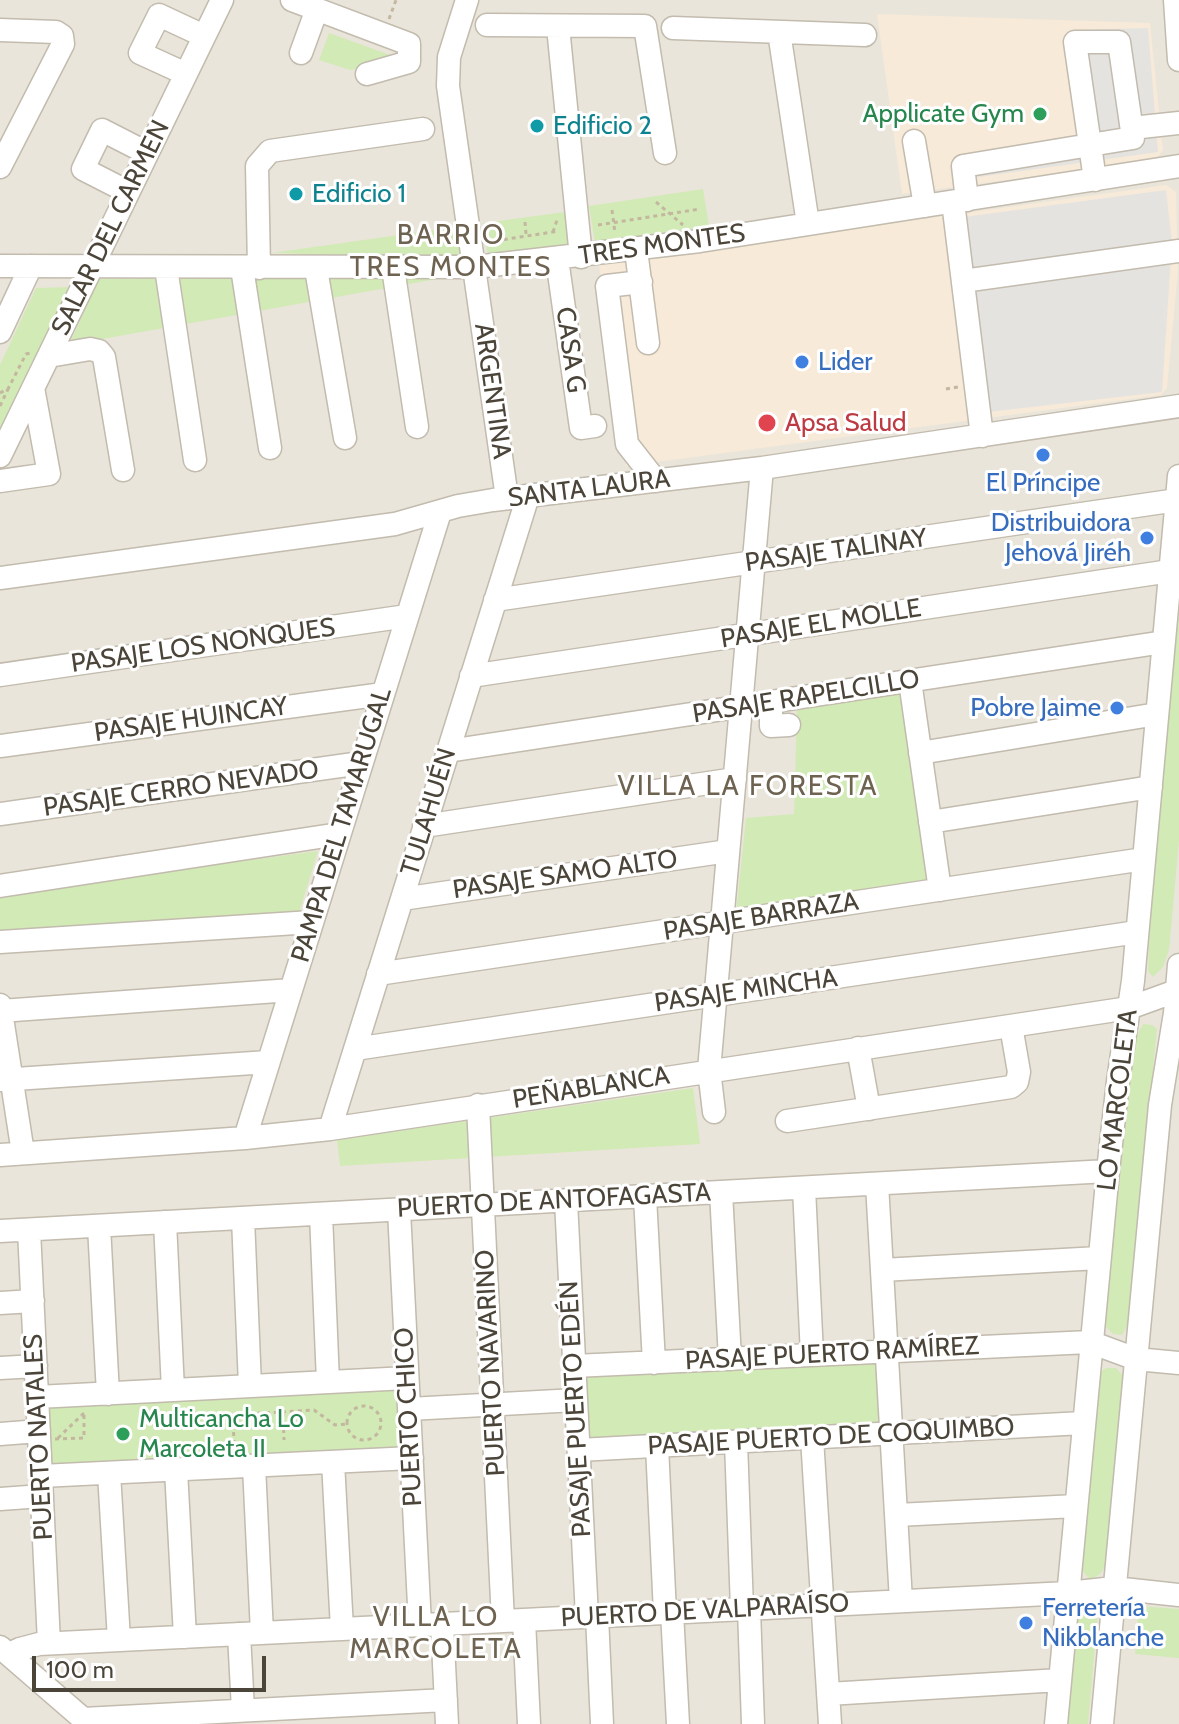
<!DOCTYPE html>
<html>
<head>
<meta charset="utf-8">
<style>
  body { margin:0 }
  #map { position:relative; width:1179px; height:1724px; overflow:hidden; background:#f6f3ec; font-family:Cabin,sans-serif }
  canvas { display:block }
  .scale { position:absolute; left:32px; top:1656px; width:234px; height:36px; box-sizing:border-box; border:4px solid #4b4439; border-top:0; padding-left:10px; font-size:24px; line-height:28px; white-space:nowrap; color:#4b4439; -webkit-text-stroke:6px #fff; paint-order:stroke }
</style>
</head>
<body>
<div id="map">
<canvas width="1179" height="1724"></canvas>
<div class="scale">100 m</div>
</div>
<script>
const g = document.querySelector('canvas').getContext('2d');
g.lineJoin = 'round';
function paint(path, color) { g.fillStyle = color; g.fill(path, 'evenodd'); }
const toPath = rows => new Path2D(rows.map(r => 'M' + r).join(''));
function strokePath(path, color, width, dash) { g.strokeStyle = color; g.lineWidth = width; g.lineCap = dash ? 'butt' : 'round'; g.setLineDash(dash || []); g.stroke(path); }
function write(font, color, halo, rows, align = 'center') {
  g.font = font + ' Cabin,sans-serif'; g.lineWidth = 6; g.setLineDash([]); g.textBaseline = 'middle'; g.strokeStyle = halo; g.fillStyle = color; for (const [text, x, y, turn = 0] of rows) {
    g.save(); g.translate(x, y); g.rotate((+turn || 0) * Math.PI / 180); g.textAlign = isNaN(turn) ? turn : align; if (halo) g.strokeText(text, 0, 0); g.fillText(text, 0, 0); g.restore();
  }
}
const residential = toPath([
  [0,0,1179,0,1179,1724,0,1724]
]);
const commercial = toPath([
  [877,14,1150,23,1163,150,1156,160,902,194],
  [1166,185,1176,192,1178,271,1167,388,1161,395,626,466,599,264]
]);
const green = toPath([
  [329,33,404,60,350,70,319,60],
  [703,189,709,226,595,243,589,206],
  [565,212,570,245,488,256,483,223],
  [455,227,461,258,272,253],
  [448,277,69,345,99,279],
  [71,287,0,436,0,365,36,288],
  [1179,598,1179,840,1169,950,1163,967,1153,977,1148,971,1150,919],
  [905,690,931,883,736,914,746,818,794,814,797,708],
  [318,851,298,916,0,936,0,894],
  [1143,1024,1152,1025,1157,1029,1128,1324,1122,1335,1113,1334,1105,1326,1106,1290,1135,1040],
  [693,1088,700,1144,340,1166,337,1140],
  [880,1358,884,1428,584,1445,580,1375],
  [1106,1368,1116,1368,1124,1377,1107,1564,1100,1574,1090,1580,1082,1570,1101,1372],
  [396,1385,401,1452,51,1470,46,1403],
  [1139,1606,1179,1609,1179,1658,1135,1654],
  [1092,1610,1098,1613,1088,1724,1067,1724,1076,1624,1080,1613]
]);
const parking = toPath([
  [1148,28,1158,152,957,180,956,156,1082,140,1070,30],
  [1166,190,1172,242,1162,392,988,412,964,217]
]);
const path = toPath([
  [389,19,396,0],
  [656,202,683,225],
  [612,210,615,233],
  [525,222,526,234],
  [598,225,700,209],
  [553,232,558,217],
  [488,242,559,231],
  [946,389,958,387],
  [0,393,8,389,26,354,31,353],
  [0,406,8,389],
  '347 1423a17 17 0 1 1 34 0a17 17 0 1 1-34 0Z',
  [162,1411,162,1419,314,1410,335,1425,348,1424],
  [283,1413,284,1440],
  [233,1416,234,1444],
  [58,1438,84,1413],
  [55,1439,84,1438,84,1413]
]);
const minor = toPath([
  [292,0,409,44,409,62,367,74],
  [467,0,449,57,448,86,507,498],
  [1175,0,1179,60],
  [487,25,645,26,665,153],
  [558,27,581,257],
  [673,28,865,35],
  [0,30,56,32,62,36,63,44,0,167],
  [779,32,808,224],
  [301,53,317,9],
  [186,74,140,53,159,15,204,36],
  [1132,128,1179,123],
  [914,141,925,206],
  [128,192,83,169,102,130,147,153],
  [967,200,963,166,1090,145,1133,138,1119,42,1075,42,1090,145,1095,180],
  [953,202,982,436],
  [636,250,648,343],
  [557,259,581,428,595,426],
  [0,266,475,267,700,241,1179,166],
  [166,268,195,460],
  [242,268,270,448],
  [259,268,257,166,270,151,423,129],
  [393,268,417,427],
  [316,269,345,438],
  [963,281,1179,251],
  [641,282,607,286,627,444,656,481],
  [0,332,31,266],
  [49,356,90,349,99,351,104,357,123,470],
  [0,456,222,0],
  [0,481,49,474,33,388],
  [0,578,395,524,458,506,493,500,762,468,1179,406],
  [495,600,1177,500],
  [0,675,407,616],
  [471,676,1170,571],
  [910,681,940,890],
  [771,702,771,726,789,725],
  [0,746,383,694],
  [448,751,1164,642],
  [920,753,1157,714],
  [0,814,361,763],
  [930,822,1151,787],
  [424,826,735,779],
  [0,886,339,834],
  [402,899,728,851],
  [0,942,312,922],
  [378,974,1144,859],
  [0,1005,23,1153],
  [0,1011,291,990],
  [858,1048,869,1109],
  [355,1049,1137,932],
  [0,1080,268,1062],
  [478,1105,503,1621],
  [714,1112,709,1070,762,468],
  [787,1121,1011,1087,1017,1082,1019,1072,1011,1026],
  [330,1129,528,496],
  [245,1138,440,512],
  [0,1155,245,1138,330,1129,1129,1008,1176,991],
  [877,1184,901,1601],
  [804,1188,812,1355],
  [721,1192,730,1359],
  [645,1197,654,1363],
  [566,1201,587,1617],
  [399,1210,420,1625],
  [321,1214,328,1382],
  [243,1218,250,1386],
  [165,1222,173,1390],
  [99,1226,108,1394],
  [29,1230,49,1643],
  [0,1231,1108,1171],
  [882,1270,1099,1258],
  [0,1303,33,1301],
  [574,1366,1090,1342,1136,1359,1179,1363],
  [0,1368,36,1366],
  [37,1397,407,1378],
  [409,1409,576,1400],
  [0,1434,39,1431],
  [812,1438,830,1724],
  [736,1442,742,1609],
  [657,1446,665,1613],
  [579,1450,1083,1423],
  [333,1462,342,1629],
  [254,1466,262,1633],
  [176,1470,185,1637],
  [109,1473,119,1640],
  [41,1476,412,1458],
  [0,1499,42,1496],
  [897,1515,1076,1506],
  [749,1609,753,1724],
  [672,1612,678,1724],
  [597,1616,602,1724],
  [524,1620,529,1724],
  [442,1624,447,1724],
  [239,1634,243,1710],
  [0,1647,89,1724],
  [9,1654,20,1649,39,1644,1068,1593,1114,1588,1179,1595],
  [828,1694,1060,1680],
  [83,1719,446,1700],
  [1056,1724,1108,1171,1118,1081,1133,981,1179,476],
  [1102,1724,1160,1105,1175,1013,1179,965]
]);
const markers = [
  [1040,114,8,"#2e9e5b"],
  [537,126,8,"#0f9aa8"],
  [296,194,8,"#0f9aa8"],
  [802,362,8,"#3f7fe0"],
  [767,423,10,"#e0444e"],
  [1043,455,8,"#3f7fe0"],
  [1147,538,8,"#3f7fe0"],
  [1117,708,8,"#3f7fe0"],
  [123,1434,8,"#2e9e5b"],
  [1026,1623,8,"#3f7fe0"]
];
const leisureNames = [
  ["Applicate Gym",1024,114],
  ["Multicancha Lo",139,1419,"left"],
  ["Marcoleta II",139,1449,"left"]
];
const cultureNames = [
  ["Edificio 2",553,126],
  ["Edificio 1",312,194]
];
const streetNames = [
  ["SALAR DEL CARMEN",111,228,-64],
  ["TRES MONTES",662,245,-8],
  ["CASA G",570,350,82],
  ["ARGENTINA",492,391,82],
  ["SANTA LAURA",589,489,-7],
  ["PASAJE TALINAY",836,551,-8],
  ["PASAJE EL MOLLE",821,624,-9],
  ["PASAJE LOS NONQUES",203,646,-8],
  ["PASAJE RAPELCILLO",806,697,-9],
  ["PASAJE HUINCAY",191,720,-8],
  ["PASAJE CERRO NEVADO",181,789,-8],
  ["TULAHUÉN",429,812,-73],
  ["PAMPA DEL TAMARUGAL",342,825,-73],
  ["PASAJE SAMO ALTO",565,875,-8],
  ["PASAJE BARRAZA",761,917,-9],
  ["PASAJE MINCHA",746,991,-8],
  ["PEÑABLANCA",591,1088,-9],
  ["LO MARCOLETA",1118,1100,-83],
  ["PUERTO DE ANTOFAGASTA",554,1201,-3],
  ["PASAJE PUERTO RAMÍREZ",832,1354,-3],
  ["PUERTO NAVARINO",491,1363,-93],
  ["PASAJE PUERTO EDÉN",576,1409,-93],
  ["PUERTO CHICO",409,1417,-93],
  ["PUERTO NATALES",39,1437,-93],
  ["PASAJE PUERTO DE COQUIMBO",831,1437,-3],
  ["PUERTO DE VALPARAÍSO",705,1611,-3]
];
const shopNames = [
  ["Lider",818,362],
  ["El Príncipe",1043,483,"center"],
  ["Distribuidora",1131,523,"right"],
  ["Jehová Jiréh",1131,553,"right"],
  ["Pobre Jaime",1101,708,"right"],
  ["Ferretería",1042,1608],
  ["Nikblanche",1042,1638]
];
const healthNames = [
  ["Apsa Salud",785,423]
];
const neighbourhoodNames = [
  ["BARRIO",451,236],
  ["TRES MONTES",451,268],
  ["VILLA LA FORESTA",748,787],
  ["VILLA LO",436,1618],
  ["MARCOLETA",436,1650]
];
paint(residential, '#eae5da');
paint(commercial, '#f7ead8');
paint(green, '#d2eab5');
paint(parking, '#e5e3e0');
strokePath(minor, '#c2bbae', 25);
strokePath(path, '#c4b79f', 3, [4, 4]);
strokePath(minor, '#fff', 22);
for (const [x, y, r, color] of markers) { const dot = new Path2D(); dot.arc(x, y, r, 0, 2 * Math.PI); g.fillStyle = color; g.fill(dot); strokePath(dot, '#fff', 3); }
write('26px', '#27864d', '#fff', leisureNames, 'right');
write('26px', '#0d838f', '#fff', cultureNames, 'left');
write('26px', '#4b4439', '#fff', streetNames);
write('26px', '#366cbe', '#fff', shopNames, 'left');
write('26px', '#be3a42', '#fff', healthNames, 'left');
g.letterSpacing = '2px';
write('28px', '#6e6250', '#fff', neighbourhoodNames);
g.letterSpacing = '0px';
</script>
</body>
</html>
